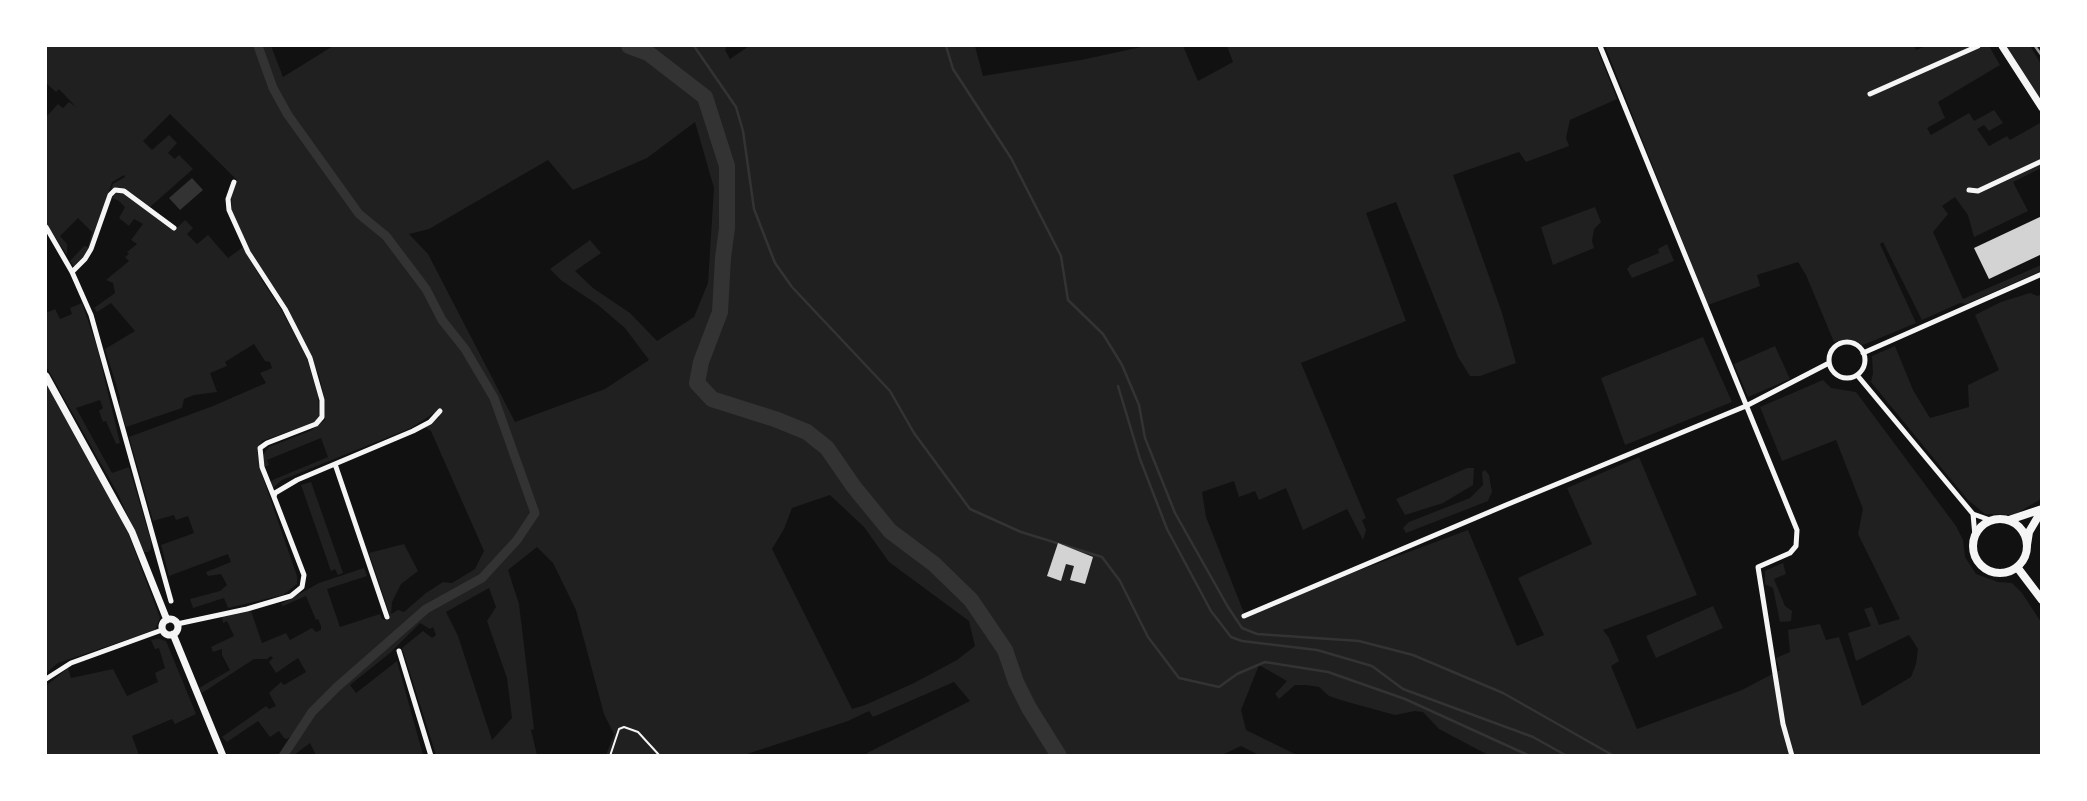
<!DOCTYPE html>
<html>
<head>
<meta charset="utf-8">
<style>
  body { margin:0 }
  #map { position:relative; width:2087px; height:801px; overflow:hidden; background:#111; font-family:Roboto,sans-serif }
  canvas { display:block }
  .frame { position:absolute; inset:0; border:47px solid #fff; pointer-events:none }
</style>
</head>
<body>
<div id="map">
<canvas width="2087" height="801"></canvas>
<div class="frame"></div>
</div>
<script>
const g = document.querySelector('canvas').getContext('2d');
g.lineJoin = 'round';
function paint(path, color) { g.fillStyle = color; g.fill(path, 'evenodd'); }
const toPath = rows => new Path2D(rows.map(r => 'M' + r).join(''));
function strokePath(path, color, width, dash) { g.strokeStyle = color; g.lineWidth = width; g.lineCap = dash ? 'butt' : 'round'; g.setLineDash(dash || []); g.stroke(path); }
const green = toPath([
  [46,46,271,46,283,77,333,46,727,46,725,50,730,59,749,46,975,46,983,76,1081,60,1146,46,1183,46,1198,81,1233,62,1227,46,1596,46,1617,99,1570,120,1566,138,1569,146,1526,162,1519,152,1453,175,1502,313,1516,363,1480,376,1470,376,1458,357,1396,202,1366,213,1406,321,1301,363,1366,518,1362,520,1366,530,1363,540,1347,509,1303,530,1286,488,1259,500,1255,491,1239,497,1234,481,1202,492,1206,517,1244,613,1468,530,1517,646,1544,635,1518,578,1592,544,1567,488,1639,457,1697,595,1603,630,1609,638,1619,661,1611,666,1637,729,1742,690,1780,670,1776,658,1790,652,1788,630,1820,624,1826,640,1839,637,1862,706,1911,677,1916,664,1918,649,1909,635,1856,661,1848,633,1871,626,1864,609,1872,607,1879,625,1900,619,1858,534,1863,509,1836,440,1782,461,1760,407,1823,380,1831,388,1856,392,1956,526,1963,540,1965,557,1976,574,1998,582,2012,583,2022,593,2041,622,2041,755,1488,755,1439,729,1423,712,1415,711,1395,715,1344,701,1329,696,1319,687,1306,685,1295,685,1279,699,1275,694,1287,681,1259,665,1241,710,1246,730,1297,755,1259,755,1241,746,1220,756,868,755,867,753,970,701,954,682,873,717,869,711,848,721,744,755,606,755,614,734,604,714,576,610,553,563,537,547,508,570,519,604,534,729,531,730,537,755,436,755,402,648,423,631,432,638,436,635,433,627,430,629,420,623,390,653,350,685,356,693,397,661,423,755,316,755,310,743,294,755,286,755,311,719,306,715,294,734,287,739,284,738,279,731,270,737,258,721,227,742,222,737,266,706,269,709,276,706,269,693,281,682,284,685,306,672,298,658,276,673,269,662,273,658,271,656,267,659,254,659,202,693,199,688,230,670,222,655,222,649,213,652,211,647,234,636,227,621,223,623,222,617,251,611,262,643,286,633,290,640,312,628,316,632,321,630,321,626,318,619,316,620,306,596,283,606,281,604,319,583,364,568,367,576,327,589,340,627,380,614,382,619,388,620,390,615,369,553,404,544,418,571,401,584,392,602,391,614,398,610,404,612,426,593,443,582,452,583,475,569,484,551,431,431,425,427,440,417,434,413,411,428,282,480,273,488,270,482,275,479,328,457,321,438,267,460,269,465,265,467,262,456,269,447,310,431,325,420,325,401,319,375,293,321,250,252,232,211,231,196,237,180,170,114,143,141,152,150,169,135,177,143,168,153,175,159,179,155,193,169,150,207,115,188,111,189,113,184,125,177,124,175,112,182,94,237,85,259,75,268,70,261,84,246,88,247,92,232,78,218,60,236,67,244,67,255,46,223,46,117,58,104,63,108,69,102,76,107,59,89,56,92,46,83],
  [695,122,714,188,708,283,694,317,657,341,630,313,593,288,575,271,601,253,590,240,550,269,562,281,598,305,625,328,649,360,605,389,515,422,428,254,409,234,429,229,548,160,573,190,647,158],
  [830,495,864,527,889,562,969,621,975,646,957,660,914,683,865,705,852,709,772,549,784,529,792,508],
  [489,588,496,607,487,621,507,678,512,718,492,740,458,636,446,612],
  [1605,46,1914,46,1916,50,1926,46,1989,46,2000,65,1938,102,1945,118,1927,128,1931,135,1969,113,1974,121,1994,110,2003,123,1989,131,1984,125,1977,129,1989,146,2007,136,2010,140,2040,123,2042,126,2041,168,2013,182,2028,211,1974,237,1968,215,1955,197,1942,206,1948,214,1933,232,1963,299,2041,265,2041,271,1966,304,1960,303,1922,320,1883,242,1880,244,1916,323,1863,345,1847,339,1834,342,1806,275,1798,262,1757,275,1760,286,1708,305],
  [2003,46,2030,46,2041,64,2041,104],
  [115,193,124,193,174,231,185,220,193,228,187,234,197,244,208,235,228,258,243,247,263,282,281,309,307,358,318,396,319,418,315,422,262,441,257,450,262,475,297,576,297,584,283,595,228,608,224,598,193,608,190,599,220,591,227,585,221,574,208,576,206,572,231,562,228,554,169,576,161,545,194,533,188,516,176,520,174,515,153,521,129,437,213,406,266,383,260,373,272,368,270,362,265,361,254,344,225,362,227,366,210,373,217,392,194,395,184,399,182,408,126,427,120,409,120,397,105,349,135,331,111,303,97,312,94,308,115,293,113,283,106,280,129,261,125,257,129,254,127,252,137,244,131,240,143,224,134,219,129,226,119,218,125,207,119,201,112,198],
  [1595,207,1601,222,1594,229,1592,241,1594,248,1553,265,1541,227],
  [1667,244,1674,261,1632,278,1627,269,1630,265,1659,253,1658,249],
  [2030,293,2038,296,2041,294,2041,499,2014,515,1985,514,1967,499,1871,382,1873,373,1872,356,1895,346,1913,390,1930,418,1969,407,1968,385,1999,370,1975,315,2001,302],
  [82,303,97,347,120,443,116,444,106,421,103,422,99,411,103,408,100,400,76,408,112,473,129,467,151,541,151,549,148,552,144,552,118,494,46,366,46,313,55,309,60,319,72,314,70,308],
  [1703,337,1732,402,1625,445,1601,378],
  [1775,346,1790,379,1748,397,1734,364],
  [46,383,110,497,128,533,160,618,155,630,58,663,46,673],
  [1467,468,1474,468,1473,485,1443,503,1405,515,1396,499],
  [1485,470,1489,475,1492,492,1488,501,1406,533,1403,528,1409,522,1470,498,1483,485,1482,472],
  [311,482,343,573,338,575,335,569,331,571,301,485],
  [1783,563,1786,574,1774,579,1785,606,1792,611,1791,621,1780,622,1773,588,1765,584,1765,571],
  [1713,606,1723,628,1656,658,1646,636],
  [159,639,166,641,196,714,175,724,172,719,132,736,139,755,46,755,46,686,68,668,71,678,113,669,127,696,158,682,155,673,165,668,159,648,155,649,151,640]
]);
const water = toPath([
  [192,178,203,190,180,210,169,198]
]);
const stream = toPath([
  [694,46,736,107,743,131,754,209,775,263,792,287,890,391,914,433,970,509,1021,532,1102,557,1120,581,1148,637,1179,678,1219,687,1237,674,1265,662,1328,672,1405,699,1530,756],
  [946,46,953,69,1011,158,1061,256,1068,300,1103,334,1122,365,1139,405,1145,438,1175,513,1228,607,1242,628,1257,634,1359,641,1413,655,1503,693,1614,756],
  [1118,386,1140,459,1167,529,1211,611,1231,637,1242,641,1317,650,1372,666,1403,689,1533,737,1567,756]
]);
const canal = toPath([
  [258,46,273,88,288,115,359,214,386,236,426,289,442,320,465,349,494,398,535,513,517,540,482,578,426,609,337,687,312,712,283,756]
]);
const river = toPath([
  [629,46,648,53,705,97,727,166,727,228,723,258,720,312,701,362,697,383,712,399,775,419,807,432,827,448,854,487,890,531,934,564,971,600,1005,650,1016,682,1029,708,1059,756]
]);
const building = toPath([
  [2042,216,2042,254,1989,279,1974,248],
  [1058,543,1093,557,1085,584,1070,580,1074,566,1066,564,1061,581,1047,576]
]);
const path = toPath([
  [610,756,619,729,624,727,638,732,660,756]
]);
const minor = toPath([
  [1600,46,1797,530,1796,546,1790,553,1758,567,1783,724,1792,756],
  [1870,94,1978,46],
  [234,182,228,199,229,210,248,252,285,309,310,358,322,400,322,417,316,424,267,443,260,448,262,467,274,497],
  [1969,190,1978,191,2042,161],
  [46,227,72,272,91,315,171,601],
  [72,272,85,259,91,249,110,195,115,190,124,191,174,228],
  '1829 360a18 18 0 1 1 36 0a18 18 0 1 1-36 0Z',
  [1863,353,2042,274],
  [1857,375,1973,514,1990,520],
  [335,464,387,617],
  [1973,514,1975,536],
  [1244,616,1506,505,1746,406,1829,363],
  [177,624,247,609,291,596,302,587,304,575,274,497,275,493,297,480,413,431,430,422,440,411],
  [399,651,431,756],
  [46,679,71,663,162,630]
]);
const secondary = toPath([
  [2002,46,2042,108],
  [46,376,132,532,167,620],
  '162 627a8 8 0 1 1 16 0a8 8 0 1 1-16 0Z',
  [173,634,223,756]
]);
const primary = toPath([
  '1973 546a27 27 0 1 1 54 0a27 27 0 1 1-54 0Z',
  [2017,567,2042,600]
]);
const trunk = toPath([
  [2009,520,2042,509],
  [2027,545,2029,532,2042,510]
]);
const rail = toPath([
  [2035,46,2042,56]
]);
paint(green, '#202020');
paint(water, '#333');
strokePath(stream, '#333', 2.5);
strokePath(canal, '#333', 9);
strokePath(river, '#333', 16);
paint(building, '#d3d3d3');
strokePath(path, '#f5f5f5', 2);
strokePath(minor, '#f5f5f5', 5);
strokePath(secondary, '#f5f5f5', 7);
strokePath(primary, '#f5f5f5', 8);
strokePath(trunk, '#f5f5f5', 8);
strokePath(rail, '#9a9a9a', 2.5);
</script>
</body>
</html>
